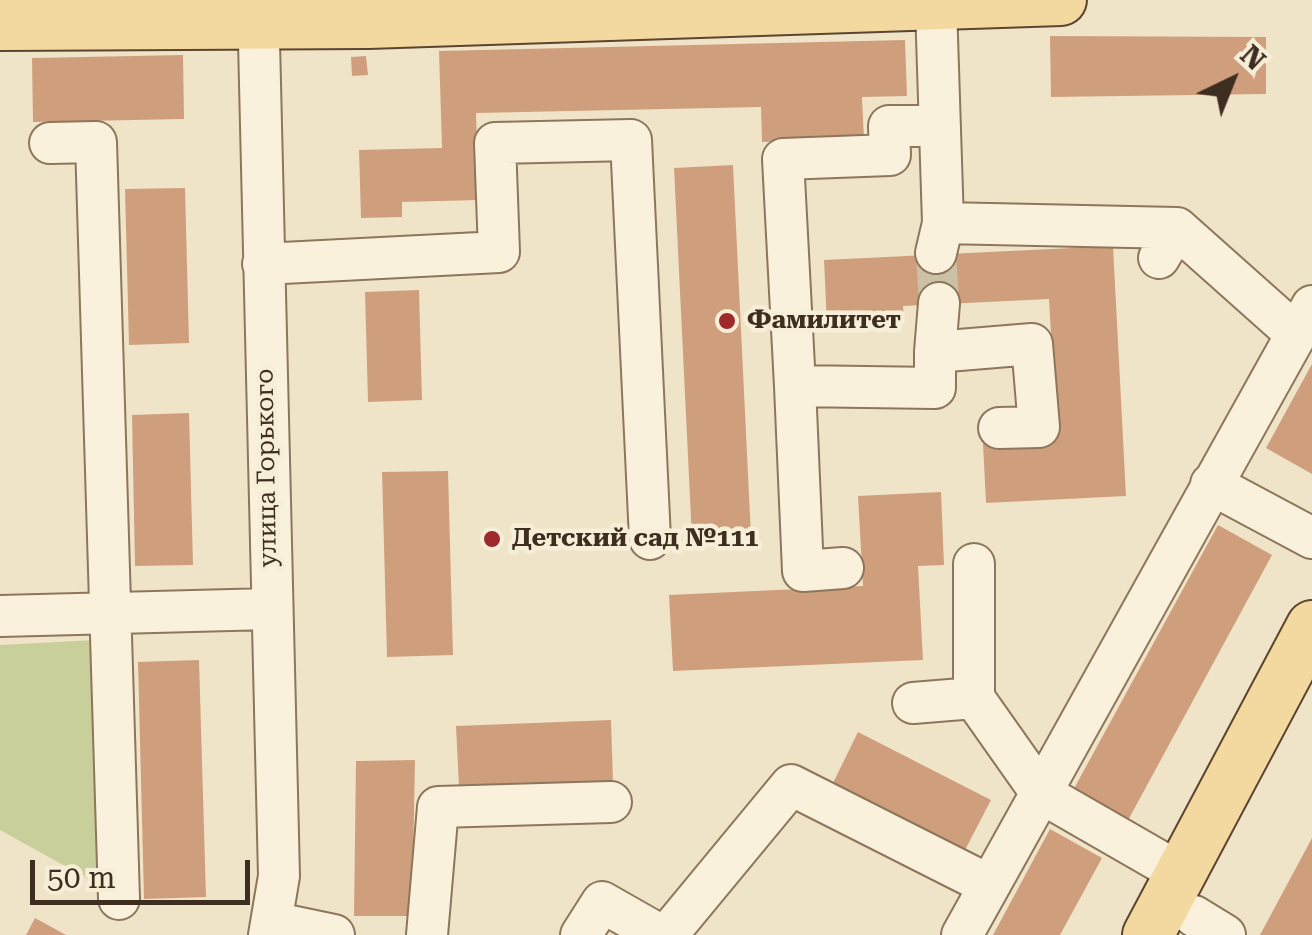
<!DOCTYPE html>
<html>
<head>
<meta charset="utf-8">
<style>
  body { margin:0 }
  #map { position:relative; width:1312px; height:935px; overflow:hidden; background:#f0e4c8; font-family:"Roboto Serif",serif }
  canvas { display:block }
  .north { position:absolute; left:1182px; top:30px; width:100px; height:100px; -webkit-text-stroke:8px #f7eed8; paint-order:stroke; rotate:43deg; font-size:28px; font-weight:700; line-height:40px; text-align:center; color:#3d2e20 }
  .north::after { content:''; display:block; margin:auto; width:35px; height:45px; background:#3d2e20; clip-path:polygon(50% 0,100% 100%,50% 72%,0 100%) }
  .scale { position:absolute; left:30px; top:860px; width:220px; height:45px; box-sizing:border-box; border:5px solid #3d2e20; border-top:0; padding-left:12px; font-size:30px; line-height:35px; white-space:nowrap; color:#3d2e20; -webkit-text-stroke:8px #f7eed8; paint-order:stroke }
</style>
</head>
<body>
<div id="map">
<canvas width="1312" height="935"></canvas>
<div class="north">N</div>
<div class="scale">50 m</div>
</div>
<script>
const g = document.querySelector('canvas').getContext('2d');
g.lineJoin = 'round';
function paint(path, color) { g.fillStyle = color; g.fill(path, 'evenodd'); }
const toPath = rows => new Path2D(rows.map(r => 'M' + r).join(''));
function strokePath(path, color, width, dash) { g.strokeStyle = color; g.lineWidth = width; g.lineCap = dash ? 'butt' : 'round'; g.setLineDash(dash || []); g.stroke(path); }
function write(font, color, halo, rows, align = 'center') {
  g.font = font + ' "Roboto Serif",serif'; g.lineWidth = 9; g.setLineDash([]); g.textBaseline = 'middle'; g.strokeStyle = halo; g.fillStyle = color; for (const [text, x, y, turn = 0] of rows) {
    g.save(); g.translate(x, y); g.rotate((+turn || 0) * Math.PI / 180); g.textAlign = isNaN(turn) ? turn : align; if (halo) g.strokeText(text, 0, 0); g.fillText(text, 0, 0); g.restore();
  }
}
const green = toPath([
  [96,640,101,886,0,830,0,645]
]);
const building = toPath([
  [1050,36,1266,37,1266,94,1051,97],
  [905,40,907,96,862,97,864,139,762,142,761,107,476,113,479,200,402,202,402,217,361,218,359,150,442,148,439,51],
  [183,55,184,119,33,122,32,58],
  [366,56,368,75,352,76,351,57],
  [733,165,751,536,692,539,674,168],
  [185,188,189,343,129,345,125,189],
  [1113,246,1126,496,986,503,983,444,1057,440,1049,299,903,306,904,321,827,325,824,260],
  [419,290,422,400,368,402,365,292],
  [1312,364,1312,474,1266,448],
  [189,413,193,565,135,566,132,415],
  [448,471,453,655,387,657,382,472],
  [941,492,944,565,918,566,923,660,673,671,669,595,863,586,858,496],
  [1218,525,1272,555,1126,824,1071,794],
  [199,660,206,897,144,899,138,662],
  [611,720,613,782,459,787,456,726],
  [858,732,991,800,964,852,832,785],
  [415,760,412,916,354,916,356,761],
  [1050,829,1102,858,1060,935,993,935],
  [1312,838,1312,935,1260,935],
  [35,918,66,935,26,935]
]);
const minorTunnel = toPath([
  [936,253,939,303]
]);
const minor = toPath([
  [258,0,279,876,269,935],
  [50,143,96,142,119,899],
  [943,223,1177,228,1159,258],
  [1177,228,1296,334],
  [936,253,943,223,936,6],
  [263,264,499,252,495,143,631,140,650,539],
  [939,303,935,352,1032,344,1039,427,999,428],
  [795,386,783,159,890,155,889,126,940,126],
  [1211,484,1312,538],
  [974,564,974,698,1041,793,1180,873],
  [843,568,803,571,795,386,935,388,935,352],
  [0,616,270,609],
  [913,703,974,698],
  [1194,916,1225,935],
  [272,922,334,935],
  [427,935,438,807,611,802],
  [581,935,602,902,660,935],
  [667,935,791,785,989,885],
  [962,935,1312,306]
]);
const major = toPath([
  [0,25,368,23,1061,0],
  [1148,935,1312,626]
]);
const markers = [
  [727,321,10,"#9e2a2b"],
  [492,539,10,"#9e2a2b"]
];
const poiNames = [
  ["Фамилитет",747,321],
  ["Детский сад №111",512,539]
];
const streetNames = [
  ["улица Горького",267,468,-91]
];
paint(green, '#c9cf9b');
paint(building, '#cf9f7d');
strokePath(minorTunnel, '#ccc0a6', 40, [40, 20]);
strokePath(minor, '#8d765c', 44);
strokePath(major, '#5b4430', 54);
strokePath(minor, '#faf1dc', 40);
strokePath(major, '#f3d9a0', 50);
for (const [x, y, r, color] of markers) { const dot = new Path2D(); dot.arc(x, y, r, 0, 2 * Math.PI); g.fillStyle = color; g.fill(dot); strokePath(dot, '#f7eed8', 4); }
write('bold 25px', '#3d2e20', '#f7eed8', poiNames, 'left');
write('25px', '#3d2e20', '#f7eed8', streetNames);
</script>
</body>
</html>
